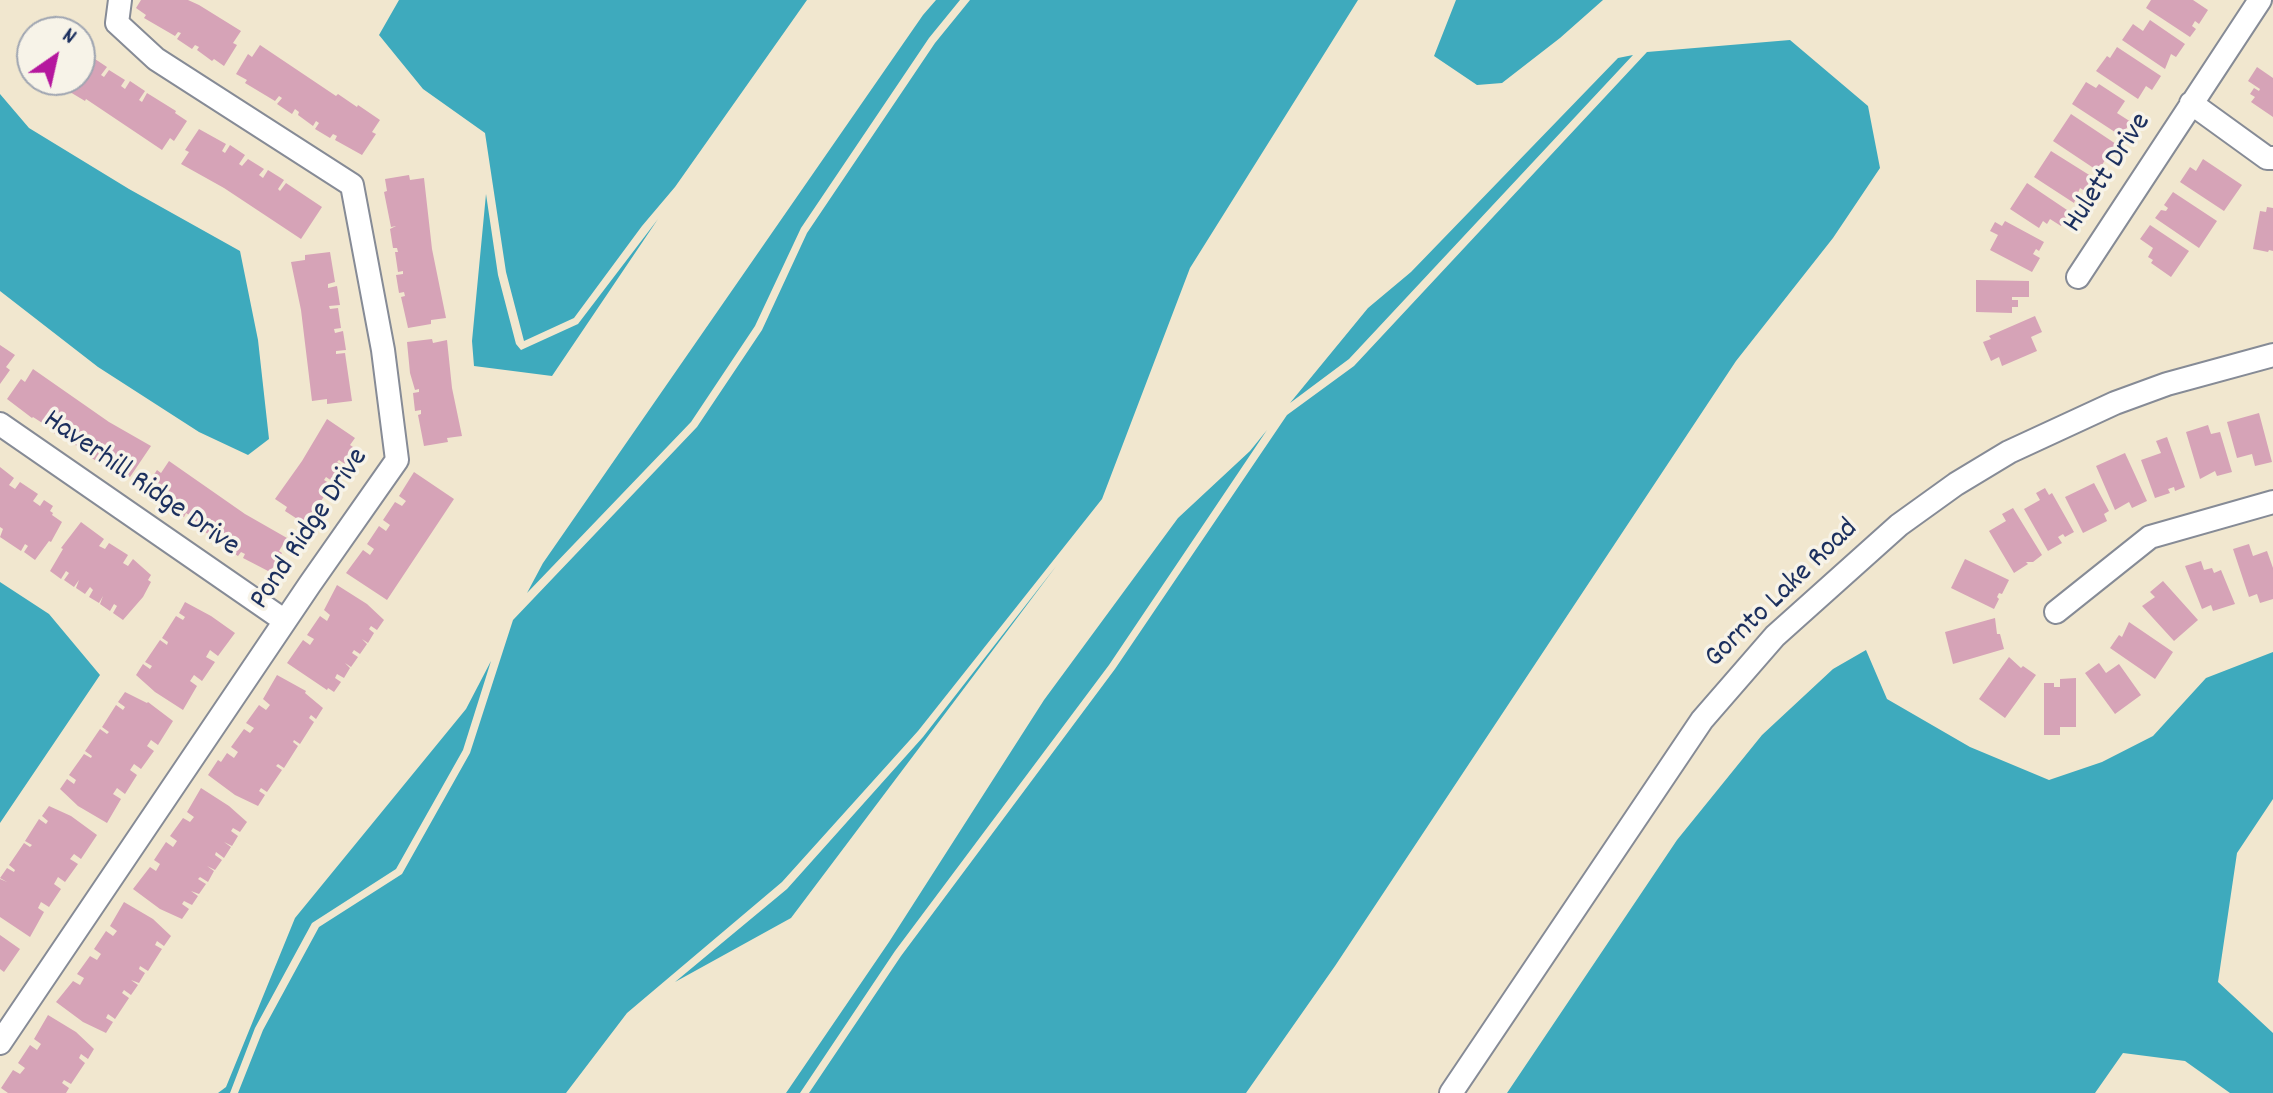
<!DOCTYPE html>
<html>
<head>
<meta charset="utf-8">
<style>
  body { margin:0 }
  #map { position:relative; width:2273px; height:1093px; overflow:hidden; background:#f1e7cf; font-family:Dekko,sans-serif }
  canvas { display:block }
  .north { position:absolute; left:16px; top:16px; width:80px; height:80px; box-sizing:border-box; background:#f7f3e8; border:2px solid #9fa5b1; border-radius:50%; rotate:34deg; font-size:22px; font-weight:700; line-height:32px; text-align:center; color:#1b2f5e }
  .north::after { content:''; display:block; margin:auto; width:28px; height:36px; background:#b5179e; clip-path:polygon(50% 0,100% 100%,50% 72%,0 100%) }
</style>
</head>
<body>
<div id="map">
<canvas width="2273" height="1093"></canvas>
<div class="north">N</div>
</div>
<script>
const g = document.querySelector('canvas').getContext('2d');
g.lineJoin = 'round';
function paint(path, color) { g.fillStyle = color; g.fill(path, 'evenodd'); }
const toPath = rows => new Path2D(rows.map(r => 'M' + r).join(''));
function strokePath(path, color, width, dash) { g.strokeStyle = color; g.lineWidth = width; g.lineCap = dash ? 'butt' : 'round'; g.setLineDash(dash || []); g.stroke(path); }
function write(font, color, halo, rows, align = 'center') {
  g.font = font + ' Dekko,sans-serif'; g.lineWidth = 7; g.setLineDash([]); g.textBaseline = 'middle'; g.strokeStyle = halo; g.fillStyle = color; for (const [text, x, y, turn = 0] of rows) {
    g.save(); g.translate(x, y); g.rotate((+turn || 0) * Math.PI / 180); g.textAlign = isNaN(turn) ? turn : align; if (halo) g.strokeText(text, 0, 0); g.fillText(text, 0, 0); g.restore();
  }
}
const water = toPath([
  [399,0,807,0,675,187,642,226,574,318,524,341,506,272,485,133,423,89,379,35],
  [936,0,960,0,929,38,801,228,755,326,691,422,527,593,543,563,923,15],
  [970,0,1358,0,1190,268,1102,499,918,731,782,882,627,1013,566,1093,238,1093,263,1030,319,927,402,874,470,753,513,620,697,427,762,330,807,233,935,43],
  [1456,0,1603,0,1560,38,1502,83,1477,85,1434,56],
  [1790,40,1868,106,1880,168,1833,238,1736,361,1335,966,1246,1093,809,1093,901,956,1115,669,1287,415,1354,366,1647,52],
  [1633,55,1349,359,1290,403,1368,308,1411,272,1618,58],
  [0,94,29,128,129,189,240,251,258,340,269,439,248,455,199,432,98,367,0,291],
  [486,194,498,275,516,344,521,350,578,324,658,219,552,376,474,366,472,341],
  [1267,430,1109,665,895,951,800,1093,786,1093,889,942,1044,700,1178,518,1250,451],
  [1057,565,791,918,675,982,787,889,923,737],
  [0,582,49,614,100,675,0,823],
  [1866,650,1887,699,1970,747,2049,780,2102,762,2153,736,2206,678,2273,652,2273,799,2237,853,2218,982,2273,1033,2273,1093,2230,1093,2185,1061,2123,1053,2095,1093,1507,1093,1677,840,1762,735,1833,669],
  [491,661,463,750,396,869,312,923,255,1028,230,1093,218,1093,226,1087,295,918,466,709]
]);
const building = toPath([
  [141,0,188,0,199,5,241,31,233,43,237,45,224,66,214,59,212,61,197,50,199,47,195,45,192,49,177,39,181,33,178,32,175,36,144,18,146,15,136,8],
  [2151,0,2193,0,2208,10,2199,24,2195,21,2192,26,2196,29,2190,37,2146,8],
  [2150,20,2185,44,2176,57,2171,54,2165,69,2122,40,2133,24,2143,31],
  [260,45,336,96,338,94,357,107,358,105,380,120,372,132,376,134,362,155,335,140,337,136,333,134,330,138,315,129,319,123,316,121,313,126,298,115,299,112,295,109,292,114,277,104,282,98,279,96,275,101,245,83,247,80,236,74,248,54,252,57],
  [2117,47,2161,76,2152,90,2146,86,2138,99,2096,71,2107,56,2110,58],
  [80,51,90,60,92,57,107,67,101,75,104,77,109,70,125,80,121,86,125,89,130,81,145,91,139,100,142,102,147,93,176,111,175,113,187,121,174,141,170,138,162,150,86,99,85,101,50,80,80,80],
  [2257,67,2273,78,2273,117,2251,102,2255,97,2250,94,2254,88,2259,91,2260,89,2248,81],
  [2086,82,2096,88,2099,84,2125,101,2117,113,2131,122,2121,136,2072,104],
  [2071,114,2116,144,2105,156,2107,157,2098,171,2053,141],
  [199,129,226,144,222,151,225,153,230,145,245,155,239,164,242,166,248,159,264,169,259,175,263,178,268,170,284,180,278,189,280,191,286,183,322,207,301,239,224,188,181,164,189,152,185,150],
  [2051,151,2094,178,2085,191,2080,188,2074,203,2034,177],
  [2203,159,2242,185,2224,211,2180,182,2190,167,2196,171],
  [409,175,410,180,424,178,432,249,446,318,431,320,431,324,408,328,401,297,405,296,404,292,399,293,396,275,403,274,403,271,398,272,395,252,398,252,397,248,393,248,390,229,396,226,391,227,384,192,387,191,385,179],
  [2027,183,2070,212,2061,226,2050,219,2047,224,2043,221,2039,228,2010,209],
  [2173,192,2217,221,2199,248,2155,218,2161,210,2166,211,2168,208,2164,205],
  [2267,207,2273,208,2273,251,2269,250,2268,252,2253,249,2260,211,2266,212],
  [2005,221,2044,242,2039,251,2036,249,2033,254,2040,258,2032,272,1990,250,1998,235,1990,231,1995,222,2002,226],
  [2150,225,2189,251,2171,277,2151,263,2153,260,2148,257,2153,248,2140,239],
  [330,252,335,282,328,284,328,288,337,286,340,305,329,306,330,309,338,308,341,328,334,329,335,333,343,331,346,350,336,351,336,354,345,353,352,401,327,404,327,399,312,401,301,310,291,262,305,260,305,255],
  [1976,280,2029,281,2029,297,2012,297,2012,300,2018,300,2018,307,2012,307,2012,313,1976,312],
  [2035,316,2042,332,2031,337,2037,351,2002,366,1999,357,1991,361,1983,342,1991,339,1989,336],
  [432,339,433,343,447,340,452,388,462,436,447,438,448,442,424,446,418,415,421,414,421,410,415,411,413,393,419,392,419,389,415,390,410,373,407,342],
  [0,345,15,355,6,367,10,370,0,384],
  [33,369,109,422,151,446,130,477,122,472,120,475,106,466,108,463,104,460,101,464,87,455,91,449,88,447,85,451,69,441,71,438,67,435,64,439,54,433,56,429,51,426,53,424,50,422,47,426,33,417,32,418,7,399,21,379,25,382],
  [2259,413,2272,462,2255,466,2252,454,2237,458,2227,422],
  [327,419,355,438,350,445,356,449,345,464,339,460,337,462,345,467,335,483,326,477,324,480,332,485,305,524,285,511,287,507,275,499,302,461],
  [2208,425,2211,434,2220,432,2232,472,2217,476,2215,471,2200,479,2186,432],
  [2167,437,2185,487,2175,491,2174,487,2168,489,2170,493,2155,498,2141,460,2161,453,2156,441],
  [2125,453,2147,501,2132,508,2129,502,2115,510,2096,466],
  [169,461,245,514,287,538,279,551,282,553,270,572,243,558,245,554,241,552,238,556,223,546,227,540,224,538,221,543,205,532,207,529,203,526,200,530,185,521,189,515,186,513,184,517,168,509,144,490,157,470,161,473],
  [0,467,14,478,9,485,15,489,20,482,38,494,33,501,40,506,44,500,53,506,50,511,53,513,52,515,62,522,51,542,49,541,35,560,24,552,28,546,25,544,21,551,0,537,3,529,0,527],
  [414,472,454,499,387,600,346,573,363,550,370,555,374,549,367,544,379,526,386,531,390,525,383,520,395,502,402,506,406,501,399,496],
  [2094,483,2109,511,2104,514,2107,521,2083,533,2065,497],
  [2045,488,2049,495,2052,493,2074,532,2065,537,2063,534,2058,537,2062,543,2048,551,2024,509,2040,500,2036,493],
  [2013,508,2042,555,2033,562,2026,562,2028,564,2014,573,1989,531,2006,521,2002,514],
  [81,522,104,539,99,546,105,549,109,543,128,555,123,563,128,566,133,559,151,575,148,580,151,582,143,597,123,620,113,613,117,606,114,604,110,611,100,604,103,596,99,603,89,597,93,590,90,587,85,594,76,588,79,580,74,587,64,580,69,573,66,571,61,579,50,571,63,549,61,548],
  [2249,544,2253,556,2267,551,2273,568,2273,599,2260,603,2257,594,2249,597,2233,549],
  [1965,559,2009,580,2002,594,1999,593,1997,597,1999,599,1994,609,1951,588],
  [2201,561,2204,570,2212,568,2214,573,2221,570,2235,604,2213,611,2211,605,2202,609,2185,566],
  [2163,581,2198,620,2174,641,2142,606,2155,597,2150,592],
  [337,585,367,604,384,620,377,630,371,626,369,629,374,633,368,643,362,639,367,644,360,654,354,650,352,653,358,657,351,667,345,663,350,668,344,678,337,674,335,678,341,682,334,692,328,688,327,690,287,663,303,640,310,645,314,639,307,635,320,616,327,621,330,615,324,610],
  [185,602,211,616,235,633,218,656,210,650,206,657,215,662,202,681,194,675,190,681,197,686,183,710,155,692,136,675,143,664,150,669,152,666,145,662,160,640,167,645,168,642,162,638,176,616,183,620,185,617,179,613],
  [1995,618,1997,634,2000,634,2004,649,1953,664,1945,632],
  [2129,622,2173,652,2155,679,2110,648,2119,635,2122,637],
  [2009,657,2021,668,2023,666,2036,675,2005,718,1979,699],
  [2099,663,2106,673,2119,664,2141,695,2115,714,2085,673],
  [277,675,306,691,305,693,323,708,316,719,311,715,309,718,314,722,300,744,294,740,293,742,298,746,284,768,278,764,276,766,282,770,267,792,261,788,259,791,265,795,258,806,235,795,208,775,218,760,221,762,227,753,234,758,238,752,231,747,244,729,250,733,254,728,246,723,259,705,266,710,270,705,263,699],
  [2076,678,2076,727,2060,727,2060,735,2044,735,2044,683,2054,683,2054,687,2060,687,2060,679],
  [125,692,147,703,148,702,173,721,158,745,151,740,147,746,154,751,141,769,134,764,130,770,137,775,125,794,117,788,113,794,121,799,107,823,78,806,60,789,67,779,74,784,76,780,69,775,84,754,91,758,92,756,85,751,100,729,107,734,109,732,102,727,116,705,123,710,125,707,118,702],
  [201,788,229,806,247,822,240,832,233,828,231,831,238,836,232,846,224,842,231,847,224,858,216,852,215,855,222,860,215,870,207,866,214,871,208,882,200,877,198,879,206,884,199,894,191,891,198,896,192,905,184,901,182,904,189,909,182,919,160,909,133,889,150,867,156,871,160,864,154,860,166,842,173,847,177,841,170,836,183,818,190,822,194,817,187,812],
  [49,806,71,816,97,835,81,859,74,854,70,859,78,864,65,882,58,877,54,884,61,889,49,907,41,902,38,908,44,912,30,937,0,917,0,879,7,882,0,878,7,868,14,872,15,870,9,865,24,843,30,847,32,845,25,841,39,819,46,824,48,821,42,816],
  [124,902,153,919,171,936,164,946,157,941,155,945,162,949,148,971,140,966,139,969,145,973,139,983,131,980,138,985,131,995,124,990,122,993,129,998,115,1019,108,1014,106,1018,113,1022,106,1033,83,1022,56,1002,73,981,80,985,84,978,77,974,90,956,97,960,101,954,94,949,106,931,113,936,117,931,110,926],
  [0,935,20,949,4,972,0,969],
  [48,1015,76,1032,94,1049,88,1059,81,1054,79,1058,85,1063,71,1084,64,1080,62,1083,69,1088,66,1093,8,1093,1,1088,13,1070,20,1074,25,1068,18,1063,30,1045,37,1050,41,1044,34,1039]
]);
const minor = toPath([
  [2191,103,2267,158,2273,158],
  [2078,277,2260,0],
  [0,424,285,621],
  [2056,612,2150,537,2273,502],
  [0,1043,310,584,397,460,383,350,352,185,156,59,117,23,120,0],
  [1451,1093,1702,720,1775,636,1899,525,1956,484,2009,452,2115,403,2167,384,2273,355]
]);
const streetNames = [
  ["Hulett Drive",2109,174,-57],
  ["Haverhill Ridge Drive",140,485,35],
  ["Pond Ridge Drive",311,530,-56],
  ["Gornto Lake Road",1783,595,-44]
];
paint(water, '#3eaabd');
paint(building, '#d6a3b7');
strokePath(minor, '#868b96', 26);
strokePath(minor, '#fff', 22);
write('30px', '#1b2f5e', '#f7f3e8', streetNames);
</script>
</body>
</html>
